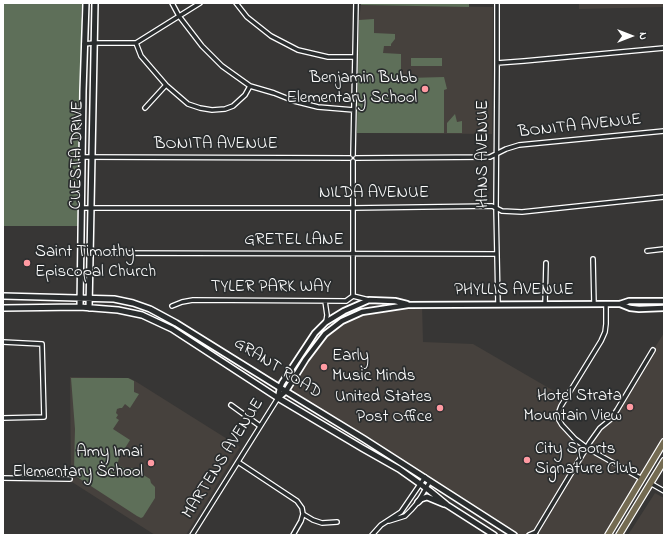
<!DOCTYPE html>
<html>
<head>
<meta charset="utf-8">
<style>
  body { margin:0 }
  #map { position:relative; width:667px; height:538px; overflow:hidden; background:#373635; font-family:"Indie Flower",sans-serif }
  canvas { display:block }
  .frame { position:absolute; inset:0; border:4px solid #fff; pointer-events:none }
  .north { position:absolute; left:611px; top:16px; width:40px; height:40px; -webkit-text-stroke:3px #2a2d2e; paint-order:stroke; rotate:90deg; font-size:11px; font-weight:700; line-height:16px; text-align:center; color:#fff }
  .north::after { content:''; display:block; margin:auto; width:14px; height:18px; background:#fff; clip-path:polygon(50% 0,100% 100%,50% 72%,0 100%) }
</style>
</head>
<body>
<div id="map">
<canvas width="667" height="538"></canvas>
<div class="frame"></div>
<div class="north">N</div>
</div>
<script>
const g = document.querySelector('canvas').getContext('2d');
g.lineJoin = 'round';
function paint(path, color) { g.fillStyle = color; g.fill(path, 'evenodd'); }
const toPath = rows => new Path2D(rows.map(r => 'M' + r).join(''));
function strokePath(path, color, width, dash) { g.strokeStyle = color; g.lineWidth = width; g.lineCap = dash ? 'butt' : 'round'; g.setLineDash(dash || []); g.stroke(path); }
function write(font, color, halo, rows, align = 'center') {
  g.font = font + ' "Indie Flower",sans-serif'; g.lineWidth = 3.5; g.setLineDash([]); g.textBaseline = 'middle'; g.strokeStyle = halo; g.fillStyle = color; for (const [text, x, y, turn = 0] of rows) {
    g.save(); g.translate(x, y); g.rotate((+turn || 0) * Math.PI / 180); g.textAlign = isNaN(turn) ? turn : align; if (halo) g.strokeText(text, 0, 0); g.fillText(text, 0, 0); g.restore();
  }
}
const built = toPath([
  [579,3,664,3,664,7,579,9],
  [361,5,493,7,492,134,357,133,359,20],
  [422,304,423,342,473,344,566,398,558,414,559,420,572,436,587,448,590,443,610,418,664,333,664,442,608,535,514,535,295,396,292,381,325,334,353,315],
  [70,377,129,378,135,381,240,447,186,535,155,535,72,482,71,480],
  [655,493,664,498,664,535,628,535]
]);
const green = toPath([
  [3,3,82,3,81,17,82,21,78,226,3,226],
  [361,3,469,3,469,7,361,5],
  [374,19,374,33,395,34,395,39,391,44,391,46,384,46,383,53,401,54,401,75,407,76,407,78,444,77,447,89,444,90,444,133,357,133,359,20],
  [411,58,442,58,442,66,411,66],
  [455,114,457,122,462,121,462,133,447,133,447,123],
  [71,378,128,378,134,381,134,392,139,394,130,408,125,404,122,408,120,408,117,409,116,413,118,415,116,418,119,420,113,429,130,440,119,458,117,466,118,467,121,466,123,468,132,468,137,471,150,479,151,483,155,487,155,498,143,517,141,518,137,516,77,477,77,473,75,473,74,470,75,429]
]);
const minor = toPath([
  [172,3,179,16,202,46,222,66,250,86,274,93,294,101,318,107,354,110],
  [236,3,247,17,271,36,298,50,328,57,354,57],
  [497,3,497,69,496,208,498,304],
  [136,43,141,56,166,85,188,104,200,108,212,110,225,109,233,106,245,95,250,86],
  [84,44,94,43,136,43,200,3],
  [497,63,524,61,664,48],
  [145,108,166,85],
  [353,155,356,3],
  [82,157,350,158],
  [356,158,490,157,506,149,519,145,664,131],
  [353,161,353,296],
  [81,208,353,208,492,206,502,211,522,212,664,197],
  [647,251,664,249],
  [90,253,497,254],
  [593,259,594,304],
  [353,296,369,300],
  [325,301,327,315,326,322],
  [545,304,546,263],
  [606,304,606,324,605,332,601,341,561,406,558,414,559,420,562,425,575,439,587,448,642,479],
  [172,306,182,302,193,300,346,301,353,296],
  [3,342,42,344,44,417,3,418],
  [231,405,260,426],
  [238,462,297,501,302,508,303,514,301,521,293,535],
  [3,478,70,479],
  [650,483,664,491],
  [303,514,313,520,322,523,337,522],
  [389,521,405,516,411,510,418,502,430,481],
  [192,535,278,398],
  [372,535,381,525,401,512,425,477],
  [529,535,536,532],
  [534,535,590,442,600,428,611,419,617,410,653,350]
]);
const tertiary = toPath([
  [620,304,630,308,639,309,664,308],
  [278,398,286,391,306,359,325,334,342,321,362,312,408,305,606,304,620,304,629,301,664,301],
  [278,398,280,388,282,383,315,333,326,322,344,311,369,300,395,301,407,304]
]);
const secondary = toPath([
  [3,296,114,299,133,303,150,309,176,323,274,384,364,439,514,535],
  [80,307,83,91,86,3],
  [3,308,80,307,118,310,142,315,172,329,278,398,362,448,399,469,430,491,447,505,494,535],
  [89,308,95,3],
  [418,502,421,499,427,497,444,504]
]);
const primary = toPath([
  [608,535,664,442],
  [619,535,664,461]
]);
const markers = [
  [425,89,4,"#ff9aa2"],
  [27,263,4,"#ff9aa2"],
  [324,367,4,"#ff9aa2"],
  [630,407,4,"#ff9aa2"],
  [440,408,4,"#ff9aa2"],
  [527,460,4,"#ff9aa2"],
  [151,463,4,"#ff9aa2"]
];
const poiNames = [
  ["Benjamin Bubb",417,79],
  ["Elementary School",417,99],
  ["Saint Timothy",35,253,"left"],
  ["Episcopal Church",35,273,"left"],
  ["Early",332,357,"left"],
  ["Music Minds",332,377,"left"],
  ["Hotel Strata",622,397],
  ["Mountain View",622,417],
  ["United States",432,398],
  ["Post Office",432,418],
  ["City Sports",535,450,"left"],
  ["Signature Club",535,470,"left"],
  ["Amy Imai",143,453],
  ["Elementary School",143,473]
];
const streetNames = [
  ["BONITA AVENUE",580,127,-6],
  ["BONITA AVENUE",216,145],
  ["HANS AVENUE",484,154,-90],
  ["CUESTA DRIVE",78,155,-89],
  ["NILDA AVENUE",374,194],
  ["GRETEL LANE",294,241],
  ["TYLER PARK WAY",271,288],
  ["PHYLLIS AVENUE",514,291],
  ["GRANT ROAD",277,369,32],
  ["MARTENS AVENUE",224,459,-58]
];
paint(built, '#46413d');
paint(green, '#5e6f59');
strokePath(minor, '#fff', 6);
strokePath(tertiary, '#fff', 8);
strokePath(secondary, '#fff', 8);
strokePath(primary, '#fff', 8);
strokePath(minor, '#2a2d2e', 3.5);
strokePath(tertiary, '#2a2d2e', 4.5);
strokePath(secondary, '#2a2d2e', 5);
strokePath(primary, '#746b52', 5.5);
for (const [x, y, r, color] of markers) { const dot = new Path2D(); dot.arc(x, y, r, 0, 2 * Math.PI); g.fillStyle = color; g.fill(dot); strokePath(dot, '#2a2d2e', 1.5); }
write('17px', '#fff', '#2a2d2e', poiNames, 'right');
write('17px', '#fff', '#2a2d2e', streetNames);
</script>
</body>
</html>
